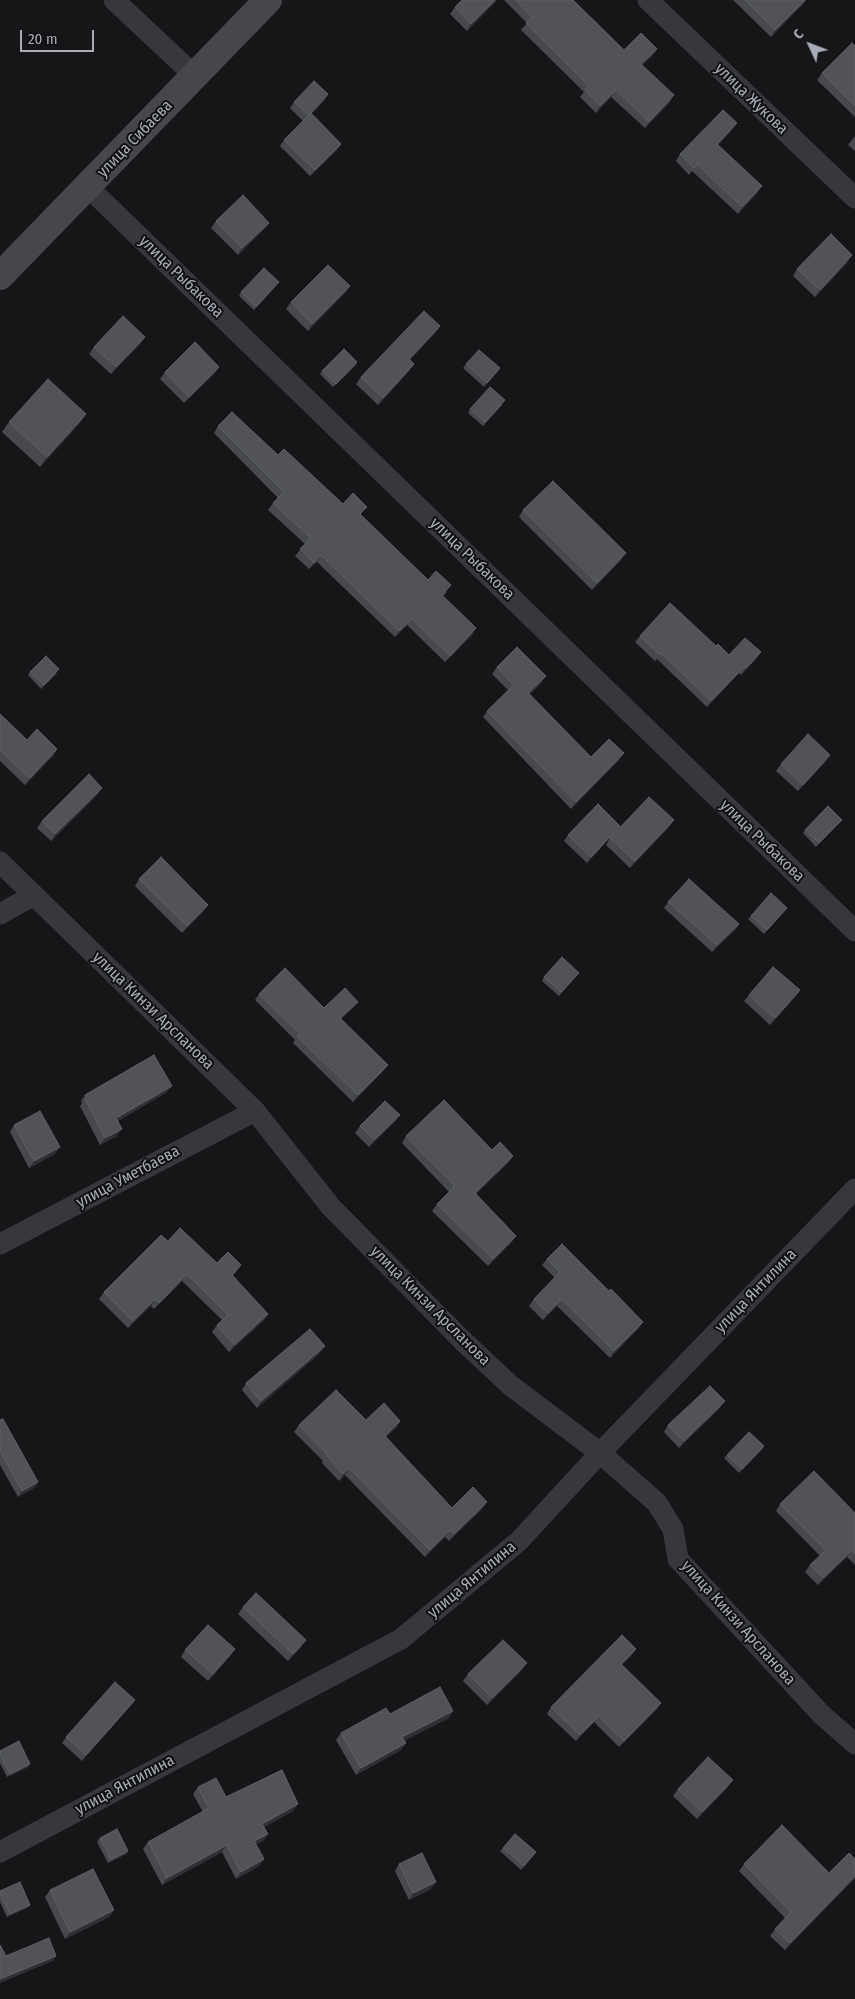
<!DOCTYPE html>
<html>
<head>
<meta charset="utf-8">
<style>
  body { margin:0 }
  #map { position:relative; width:855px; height:1999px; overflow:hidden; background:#161618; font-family:"Fira Sans Condensed",sans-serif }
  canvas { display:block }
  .north { position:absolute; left:785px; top:20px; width:50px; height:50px; -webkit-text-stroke:4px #111113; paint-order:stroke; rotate:313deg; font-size:14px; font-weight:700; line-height:20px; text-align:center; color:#a8adb8 }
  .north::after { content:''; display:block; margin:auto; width:18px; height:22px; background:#a8adb8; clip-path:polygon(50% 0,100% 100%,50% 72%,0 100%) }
  .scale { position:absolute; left:20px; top:30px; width:74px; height:22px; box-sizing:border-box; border:2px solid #a8adb8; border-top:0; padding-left:6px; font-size:15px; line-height:18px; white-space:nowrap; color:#a8adb8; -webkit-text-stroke:4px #111113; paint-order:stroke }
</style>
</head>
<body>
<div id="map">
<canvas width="855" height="1999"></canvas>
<div class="north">С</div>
<div class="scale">20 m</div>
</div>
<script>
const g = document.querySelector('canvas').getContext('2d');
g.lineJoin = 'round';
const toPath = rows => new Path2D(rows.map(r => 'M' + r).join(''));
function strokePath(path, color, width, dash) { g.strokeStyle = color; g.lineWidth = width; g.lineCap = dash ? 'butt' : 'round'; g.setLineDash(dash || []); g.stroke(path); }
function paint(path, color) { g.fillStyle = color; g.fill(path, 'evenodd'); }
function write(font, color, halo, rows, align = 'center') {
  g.font = font + ' "Fira Sans Condensed",sans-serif'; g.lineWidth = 4; g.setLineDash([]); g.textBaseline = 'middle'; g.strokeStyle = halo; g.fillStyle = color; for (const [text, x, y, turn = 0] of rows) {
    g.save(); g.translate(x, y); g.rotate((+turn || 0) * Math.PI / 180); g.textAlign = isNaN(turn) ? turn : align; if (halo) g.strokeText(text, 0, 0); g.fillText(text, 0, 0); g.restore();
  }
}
const street = toPath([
  [114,0,195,76],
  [648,0,855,198],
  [88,187,855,931],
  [0,862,255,1111,331,1207,461,1339,510,1385,600,1453,657,1503,673,1529,678,1559,821,1714,855,1744],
  [0,914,34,895],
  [0,1244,255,1111],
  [0,1852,401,1639,519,1541,600,1453,855,1189]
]);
const secondary = toPath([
  [0,276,268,0]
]);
const wall = toPath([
  [497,0,467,31,450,14,455,7],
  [504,0,573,0,624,50,657,49,652,56,642,65,670,102,645,128,611,97,596,113,580,97,584,92,521,30,527,23],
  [733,0,806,0,802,5,771,37],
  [855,46,855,117,817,80,822,73],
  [328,94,324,101,311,114,341,144,337,150,310,176,280,146,284,140,303,121,290,108,294,102],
  [732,130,718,145,757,193,738,214,692,171,689,175,676,161,680,154],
  [855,136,855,151,848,145],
  [216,221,269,223,264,229,238,255,211,228],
  [848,262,815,297,793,276,797,269],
  [279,282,254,310,239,296,241,292],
  [350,286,345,293,308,331,286,309,291,302],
  [440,326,435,333,410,360,414,364,409,371,378,405,356,384,361,377],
  [145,337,140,344,111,374,89,354,94,347],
  [357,362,355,366,333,387,320,374,322,371],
  [466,364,497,372,484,387,463,368],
  [219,367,214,374,184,403,160,379,165,372],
  [503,404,483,426,468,413,470,409],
  [86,414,79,424,40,467,2,432,9,422],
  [218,426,278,455,343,504,361,515,428,580,447,592,443,596,476,628,472,635,445,662,407,625,395,637,317,562,309,569,295,556,305,544,268,510,273,503,278,498,214,433],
  [523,510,621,560,592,590,519,517],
  [640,636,716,646,729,655,756,659,741,675,739,673,707,707,657,659,655,661,635,642],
  [497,667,541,683,530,694,591,757,619,760,571,809,483,717,487,711,508,690,492,674],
  [30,672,57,673,41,689,28,675],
  [0,714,27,740,57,749,53,756,25,785,0,761],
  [825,762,798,791,776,771,781,764],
  [102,788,97,795,51,841,37,828,42,821],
  [842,820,839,823,816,847,803,833,805,830],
  [620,826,615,832,587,863,564,841,568,835],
  [669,827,630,868,606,845,610,838],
  [139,879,203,912,182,933,135,886],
  [668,902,739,924,735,930,712,952,664,908],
  [787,908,764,934,748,919,751,916],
  [579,973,559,996,542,981,544,977],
  [800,990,795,997,770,1025,744,1001,749,995],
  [259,994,324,1008,358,1002,353,1008,341,1019,388,1065,383,1071,353,1102,293,1043,295,1040,255,1000],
  [167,1092,118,1121,117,1136,100,1145,80,1106,82,1103,81,1101,85,1095],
  [400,1115,395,1121,369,1147,355,1133,360,1126],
  [14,1125,55,1154,29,1168,10,1132],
  [406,1136,492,1150,513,1156,508,1163,476,1194,516,1236,511,1243,488,1266,432,1211,437,1204,449,1192,402,1143],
  [168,1241,236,1272,233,1276,268,1314,263,1321,229,1352,212,1332,217,1325,222,1320,182,1281,154,1309,151,1306,128,1328,99,1299,104,1292],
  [547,1259,639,1328,610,1358,557,1306,543,1320,529,1306,534,1299,555,1278,542,1265],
  [320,1353,257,1408,242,1390,246,1383],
  [720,1408,679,1448,664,1432,668,1425],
  [0,1420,38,1482,34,1488,18,1497,0,1465],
  [366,1420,400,1421,396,1428,386,1437,452,1508,482,1509,449,1541,445,1537,425,1557,345,1475,339,1481,322,1463,323,1461,294,1432,299,1425],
  [764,1446,739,1473,724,1458,727,1455],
  [780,1504,855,1513,855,1565,847,1557,818,1585,805,1572,810,1565,820,1556,776,1511],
  [243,1607,301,1647,288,1661,238,1614],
  [636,1649,631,1656,622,1665,657,1709,619,1747,594,1722,576,1741,547,1714,551,1707],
  [185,1650,230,1656,208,1681,181,1657],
  [522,1670,487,1705,463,1681,468,1674],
  [135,1700,131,1705,82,1761,62,1743,66,1737],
  [390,1714,449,1718,404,1740,406,1743,401,1750,356,1775,336,1740,341,1733],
  [0,1751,28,1767,7,1777,0,1763],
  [198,1787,226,1797,293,1811,264,1827,268,1834,263,1841,256,1844,264,1859,259,1866,236,1879,222,1852,162,1885,143,1849,148,1842,203,1812,193,1794],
  [728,1787,697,1819,673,1796,678,1789],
  [100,1838,128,1851,126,1854,108,1863,97,1842],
  [503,1848,536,1852,521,1870,500,1851],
  [855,1859,855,1878,785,1950,770,1936,775,1929,785,1918,739,1871,744,1864,829,1873],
  [399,1864,431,1889,409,1900,395,1871],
  [50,1890,114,1910,109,1917,65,1939,45,1897],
  [0,1891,30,1905,27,1908,7,1917,0,1902]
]);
const shadedWall = toPath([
  [495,0,497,0,467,31,471,24],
  [806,0,802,5,771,37,775,30],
  [657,49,652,56,637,71,641,64],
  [616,90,611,97,596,113,600,106],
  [328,94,324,101,306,119,311,113],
  [674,95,670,102,645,128,649,122],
  [737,123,732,130,712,151,717,144],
  [341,144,337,150,310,176,315,170],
  [762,186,757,193,738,214,742,207],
  [269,223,264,229,238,255,242,248],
  [852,255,848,262,815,297,820,290],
  [350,286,345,293,308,331,312,324],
  [440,326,435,333,404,366,409,359],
  [145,337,140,344,111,374,116,367],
  [357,362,355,366,333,387,336,384],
  [414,364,409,371,378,405,383,398],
  [219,367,214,374,184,403,189,397],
  [86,414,79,424,40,467,47,457],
  [626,553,621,560,592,590,597,583],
  [321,555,317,562,309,569,314,563],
  [412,619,407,625,395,637,399,631],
  [476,628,472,635,445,662,450,656],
  [761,652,756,659,741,675,746,668],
  [744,667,739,673,707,707,711,701],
  [546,676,541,683,524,699,528,693],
  [57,749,53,756,25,785,30,778],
  [624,753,619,760,571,809,576,802],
  [830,755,825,762,798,791,803,785],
  [102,788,97,795,51,841,55,834],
  [674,820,669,827,630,868,635,861],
  [620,826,615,832,587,863,591,857],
  [208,905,203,912,182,933,187,926],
  [739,924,735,930,712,952,717,945],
  [800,990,795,997,770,1025,775,1018],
  [358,1002,353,1008,335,1025,340,1018],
  [388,1065,383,1071,353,1102,358,1095],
  [172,1086,167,1092,111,1125,116,1118],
  [400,1115,395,1121,369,1147,374,1140],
  [122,1129,117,1136,100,1145,105,1138],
  [60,1147,55,1154,29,1168,34,1161],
  [513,1156,508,1163,470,1200,475,1193],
  [516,1236,511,1243,488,1266,493,1259],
  [241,1265,236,1272,227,1282,232,1275],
  [187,1274,182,1281,154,1309,159,1303],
  [155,1299,151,1306,128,1328,133,1321],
  [562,1299,557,1306,543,1320,548,1313],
  [268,1314,263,1321,229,1352,234,1345],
  [643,1322,639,1328,610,1358,614,1351],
  [325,1346,320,1353,257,1408,261,1401],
  [725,1401,720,1408,679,1448,684,1441],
  [400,1421,396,1428,380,1442,385,1436],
  [764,1446,762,1450,739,1473,742,1469],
  [349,1468,345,1475,339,1481,343,1474],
  [38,1482,34,1488,18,1497,22,1491],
  [487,1502,482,1509,449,1541,454,1534],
  [450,1530,445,1537,425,1557,430,1550],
  [852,1550,847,1557,818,1585,823,1578],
  [306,1640,301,1647,288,1661,293,1654],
  [235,1649,230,1656,208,1681,213,1674],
  [636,1649,631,1656,617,1670,621,1664],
  [527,1663,522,1670,487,1705,492,1698],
  [135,1700,131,1705,82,1761,86,1755],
  [661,1703,657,1709,619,1747,624,1741],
  [453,1711,449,1718,398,1744,402,1737],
  [599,1716,594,1722,576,1741,580,1735],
  [406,1743,401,1750,356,1775,361,1768],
  [30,1764,28,1767,7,1777,10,1774],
  [733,1780,728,1787,697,1819,702,1812],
  [298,1804,293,1811,257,1831,262,1824],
  [268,1834,263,1841,249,1848,254,1841],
  [227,1845,222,1852,162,1885,167,1878],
  [128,1851,126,1854,108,1863,111,1860],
  [264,1859,259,1866,236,1879,241,1872],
  [855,1876,855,1878,785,1950,790,1943],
  [436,1882,431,1889,409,1900,413,1893],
  [30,1905,27,1908,7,1917,10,1914],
  [114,1910,109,1917,65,1939,70,1932],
  [56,1956,53,1961,0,1983,0,1979]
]);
const building = toPath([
  [462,0,495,0,471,24,455,7,462,0],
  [516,0,573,0,624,50,641,33,657,49,641,64,674,95,649,122,616,90,600,106,585,90,589,86,526,23,532,17,516,0],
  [745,0,805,0,775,30,745,0],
  [852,43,855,46,855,106,822,73,852,43],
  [314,81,328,94,311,113,341,144,315,170,284,140,309,115,294,102,314,81],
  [723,110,737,123,717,144,762,186,742,207,697,164,694,168,680,154,723,110],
  [243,195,269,223,242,248,216,221,243,195],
  [831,234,852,255,820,290,797,269,831,234],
  [328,265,350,286,312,324,291,302,328,265],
  [264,268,279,282,256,307,241,292,264,268],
  [424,311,440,326,409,359,414,364,383,398,361,377,424,311],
  [123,316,145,337,116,367,94,347,123,316],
  [195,342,219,367,189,397,165,372,195,342],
  [344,349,357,362,336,384,322,371,344,349],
  [479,350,500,368,487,383,466,364,479,350],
  [48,379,86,414,47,457,9,422,48,379],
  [490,387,505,400,485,422,470,409,490,387],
  [232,412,278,455,284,449,343,504,353,493,367,507,360,514,428,580,436,571,451,585,442,595,476,628,450,656,412,619,399,631,321,555,314,563,300,549,311,538,273,503,284,492,218,426,232,412],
  [553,481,626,553,597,583,523,510,553,481],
  [670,603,716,646,718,644,729,655,745,638,761,652,746,668,744,667,711,701,661,653,660,655,640,636,670,603],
  [517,647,546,676,528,693,591,757,609,739,624,753,576,802,487,711,514,685,497,667,517,647],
  [46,656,59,669,44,685,30,672,46,656],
  [0,714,27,740,37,729,57,749,30,778,0,750,0,714],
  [808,734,830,755,803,785,781,764,808,734],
  [89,774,102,788,55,834,42,821,89,774],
  [649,797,674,820,635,861,610,838,649,797],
  [598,804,620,826,591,857,568,835,598,804],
  [828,806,842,820,819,843,805,830,828,806],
  [161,857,208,905,187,926,139,879,161,857],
  [689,879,739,924,717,945,668,902,689,879],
  [771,893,787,908,767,930,751,916,771,893],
  [562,957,579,973,561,992,544,977,562,957],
  [773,967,800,990,775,1018,749,995,773,967],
  [285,968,324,1008,345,988,358,1002,340,1018,388,1065,358,1095,297,1036,300,1034,259,994,285,968],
  [154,1055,172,1086,116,1118,122,1129,105,1138,85,1099,87,1098,85,1095,154,1055],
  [444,1100,492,1150,500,1142,513,1156,475,1193,516,1236,493,1259,437,1204,455,1186,406,1136,444,1100],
  [385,1101,400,1115,374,1140,360,1126,385,1101],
  [40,1111,60,1147,34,1161,14,1125,40,1111],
  [180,1228,217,1263,228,1252,241,1265,232,1275,268,1314,234,1345,217,1325,228,1315,187,1274,159,1303,155,1299,133,1321,104,1292,161,1235,168,1241,180,1228],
  [562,1244,609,1291,611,1289,643,1322,614,1351,562,1299,548,1313,534,1299,560,1272,547,1259,562,1244],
  [310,1329,325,1346,261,1401,246,1383,310,1329],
  [710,1386,725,1401,684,1441,668,1425,710,1386],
  [336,1390,366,1420,384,1403,400,1421,385,1436,452,1508,473,1487,487,1502,454,1534,450,1530,430,1550,349,1468,343,1474,327,1456,328,1455,299,1425,336,1390],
  [3,1419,38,1482,22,1491,0,1451,0,1420,3,1419],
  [749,1432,764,1446,742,1469,727,1455,749,1432],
  [814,1471,855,1513,855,1554,852,1550,823,1578,810,1565,826,1550,780,1504,814,1471],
  [256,1593,306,1640,293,1654,243,1607,256,1593],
  [208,1625,235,1649,213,1674,185,1650,208,1625],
  [622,1635,636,1649,621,1664,661,1703,624,1741,599,1716,580,1735,551,1707,622,1635],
  [503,1640,527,1663,492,1698,468,1674,503,1640],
  [115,1682,135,1700,86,1755,66,1737,115,1682],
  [440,1687,453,1711,402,1737,406,1743,361,1768,341,1733,386,1708,390,1714,440,1687],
  [19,1741,30,1764,10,1774,0,1754,0,1751,19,1741],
  [708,1757,733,1780,702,1812,678,1789,708,1757],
  [282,1770,298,1804,262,1824,268,1834,254,1841,264,1859,241,1872,227,1845,167,1878,148,1842,209,1808,198,1787,216,1778,226,1797,282,1770],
  [782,1825,829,1873,849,1853,855,1859,855,1876,790,1943,775,1929,791,1912,744,1864,782,1825],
  [117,1829,128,1851,111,1860,100,1838,117,1829],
  [515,1834,536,1852,524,1866,503,1848,515,1834],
  [422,1853,436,1882,413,1893,399,1864,422,1853],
  [93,1869,114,1910,70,1932,50,1890,93,1869],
  [20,1882,30,1905,10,1914,0,1893,0,1891,20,1882],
  [49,1938,56,1956,0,1979,0,1945,6,1956,49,1938]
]);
const streetNames = [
  ["улица Жукова",751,99,44],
  ["улица Сибаева",135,139,-46],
  ["улица Рыбакова",181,277,44],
  ["улица Рыбакова",472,559,44],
  ["улица Рыбакова",762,841,44],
  ["улица Кинзи Арсланова",153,1011,44],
  ["улица Уметбаева",128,1177,-28],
  ["улица Янтилина",756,1291,-46],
  ["улица Кинзи Арсланова",430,1306,45],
  ["улица Янтилина",472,1580,-40],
  ["улица Кинзи Арсланова",738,1623,48],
  ["улица Янтилина",125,1785,-28]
];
strokePath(street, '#37383d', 21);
strokePath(secondary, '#45474d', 28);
paint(wall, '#47494d');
paint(shadedWall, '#2f3033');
paint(building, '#525359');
strokePath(building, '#5f6168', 1);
write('16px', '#a8adb8', '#111113', streetNames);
</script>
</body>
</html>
